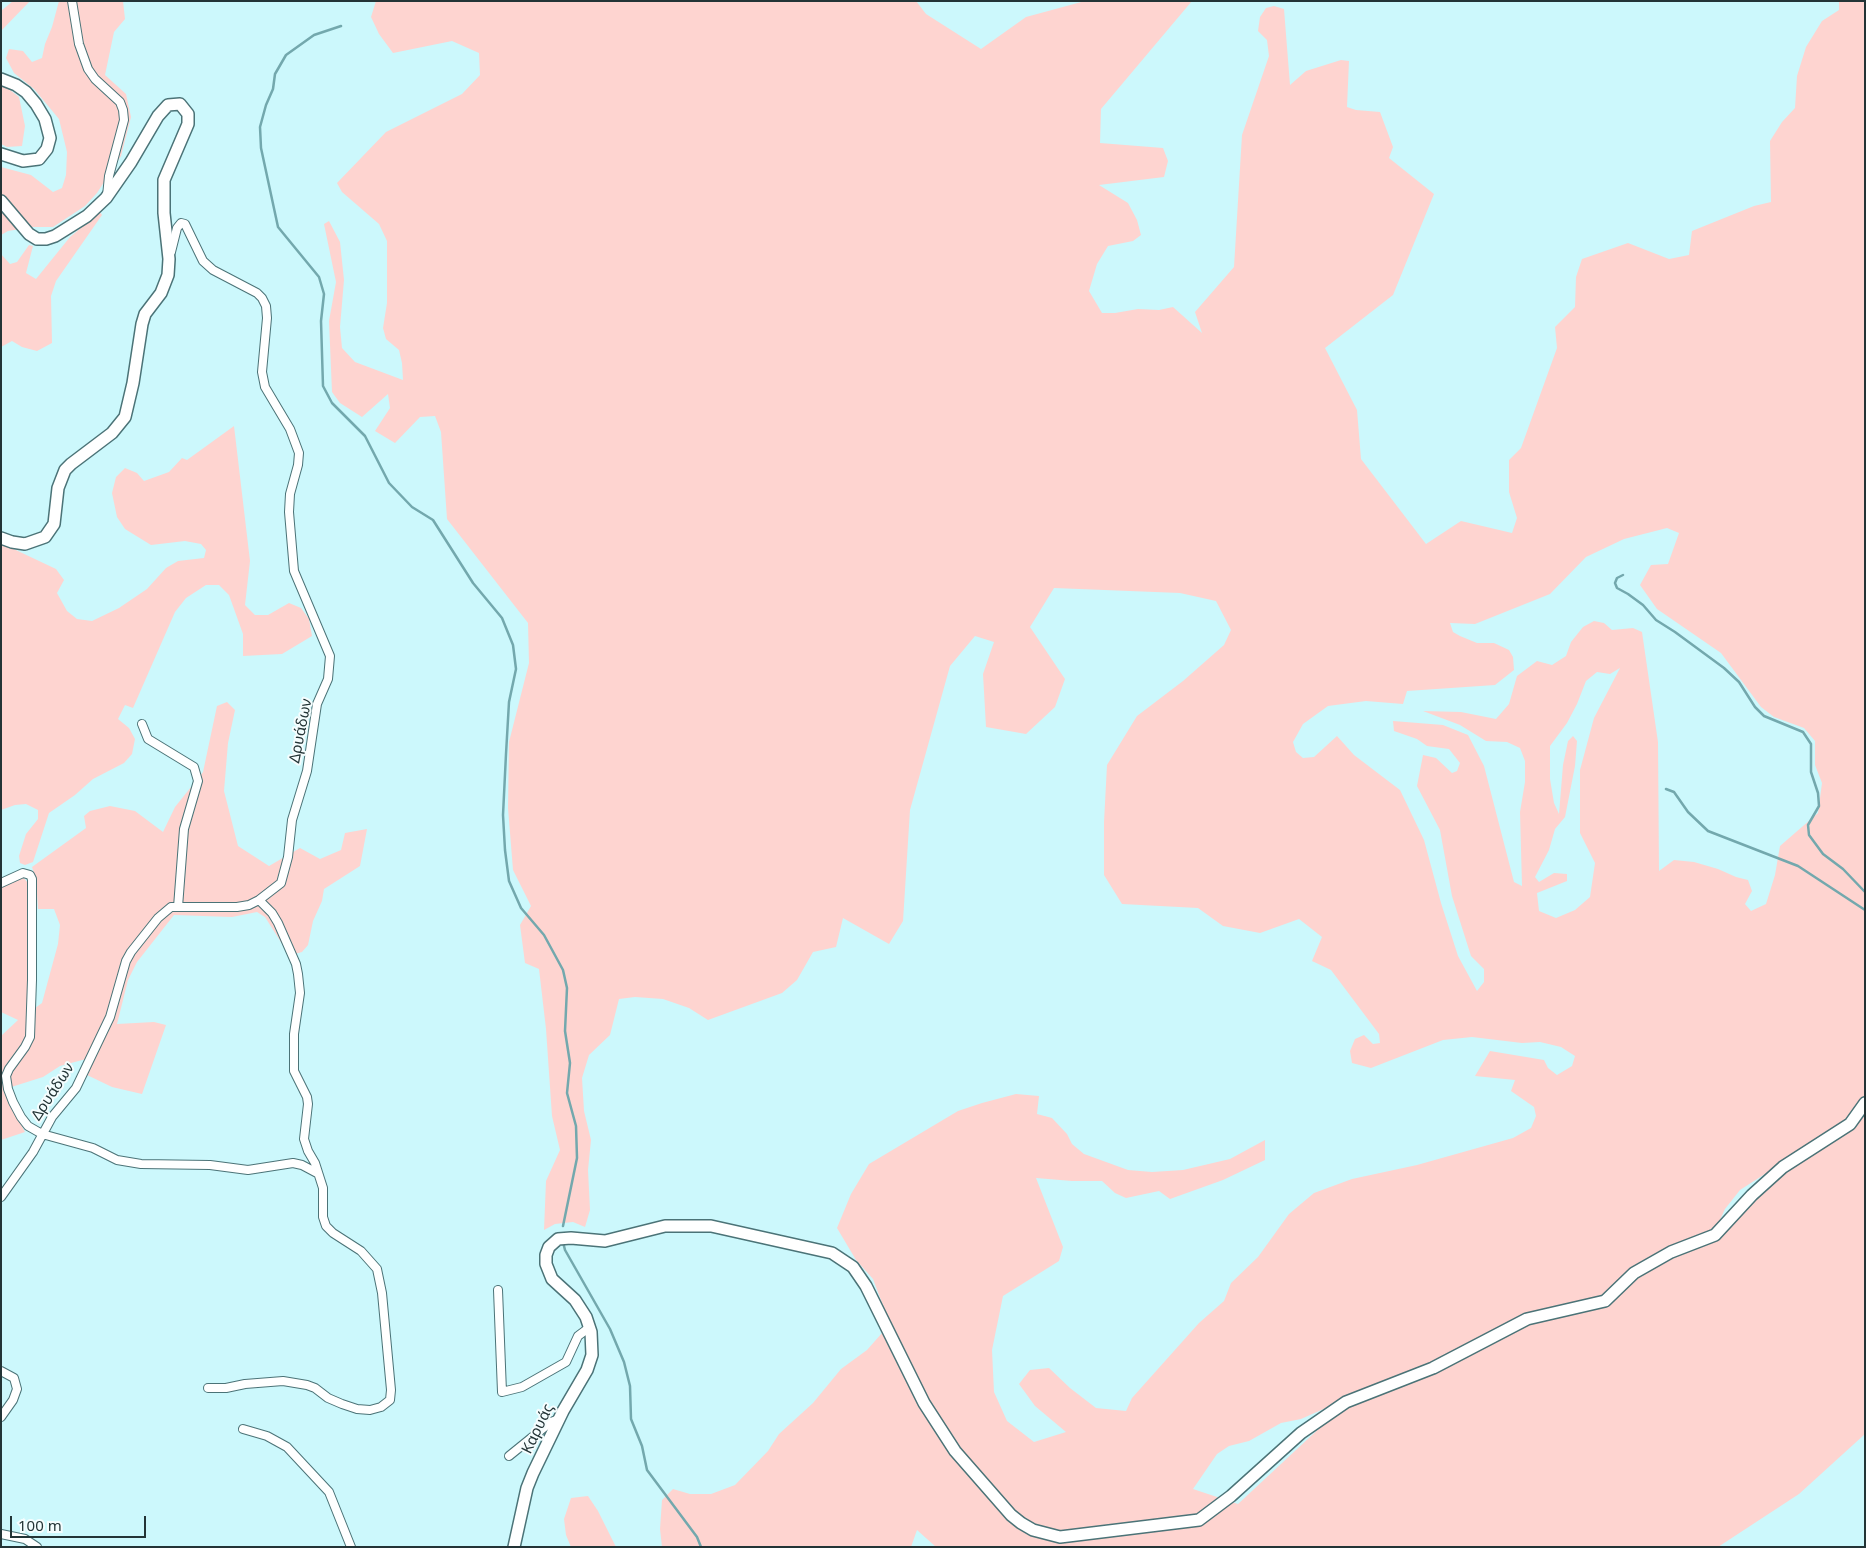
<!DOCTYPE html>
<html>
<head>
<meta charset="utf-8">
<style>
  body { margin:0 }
  #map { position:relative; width:1866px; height:1548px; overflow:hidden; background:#ccf8fc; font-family:"Noto Sans",sans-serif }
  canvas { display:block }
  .frame { position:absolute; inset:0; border:2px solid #233436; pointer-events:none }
  .scale { position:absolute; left:10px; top:1516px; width:136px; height:22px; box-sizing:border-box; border:2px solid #233436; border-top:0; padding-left:6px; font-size:15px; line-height:18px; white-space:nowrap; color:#233436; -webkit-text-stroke:4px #f5fdfe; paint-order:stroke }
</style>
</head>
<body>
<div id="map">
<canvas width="1866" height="1548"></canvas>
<div class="frame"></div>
<div class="scale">100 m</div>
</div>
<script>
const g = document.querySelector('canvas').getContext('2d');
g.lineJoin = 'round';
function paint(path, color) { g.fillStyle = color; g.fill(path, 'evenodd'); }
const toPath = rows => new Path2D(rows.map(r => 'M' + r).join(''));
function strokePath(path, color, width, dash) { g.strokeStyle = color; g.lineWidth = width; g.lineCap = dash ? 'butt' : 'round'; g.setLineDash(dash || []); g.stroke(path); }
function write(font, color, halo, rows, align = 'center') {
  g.font = font + ' "Noto Sans",sans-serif'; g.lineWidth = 4; g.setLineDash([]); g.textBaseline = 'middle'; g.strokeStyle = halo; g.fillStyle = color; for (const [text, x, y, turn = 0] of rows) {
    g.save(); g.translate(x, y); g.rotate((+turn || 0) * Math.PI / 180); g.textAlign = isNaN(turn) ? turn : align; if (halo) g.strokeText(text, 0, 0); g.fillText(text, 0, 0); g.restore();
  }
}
const green = toPath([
  [13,1,30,1,1,31,1,11],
  [59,1,123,1,125,19,114,32,105,75,126,94,131,117,121,156,97,193,85,206,53,227,33,227,8,231,1,235,1,167,31,175,53,192,62,188,66,175,67,152,59,119,34,89,14,73,6,58,9,49,23,51,32,62,42,58,45,44,52,27],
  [376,1,916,1,926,14,981,49,1026,17,1085,1,1192,1,1101,109,1100,143,1163,148,1168,161,1164,177,1099,185,1128,203,1137,220,1141,235,1133,241,1108,246,1097,264,1089,291,1102,313,1115,313,1138,309,1159,310,1173,307,1202,333,1195,312,1234,267,1242,135,1269,56,1267,40,1258,31,1260,17,1266,8,1274,6,1284,9,1290,85,1306,71,1341,60,1349,61,1347,107,1356,110,1380,112,1393,147,1389,158,1434,194,1393,295,1325,348,1357,410,1361,459,1426,544,1461,521,1512,533,1517,518,1509,492,1509,460,1521,448,1557,348,1555,327,1575,307,1576,277,1582,259,1628,243,1669,259,1689,255,1692,231,1754,206,1771,202,1770,141,1782,122,1795,108,1797,76,1806,47,1822,21,1839,10,1839,1,1865,1,1865,1095,1851,1115,1835,1129,1740,1190,1725,1209,1719,1222,1706,1234,1720,1238,1756,1199,1785,1172,1852,1130,1865,1111,1865,1434,1799,1494,1718,1547,936,1547,917,1530,911,1547,662,1547,660,1529,662,1500,673,1489,690,1494,711,1494,735,1485,768,1451,779,1434,813,1403,841,1369,867,1350,890,1324,873,1279,856,1260,837,1228,851,1194,869,1164,958,1111,982,1103,1016,1094,1039,1096,1037,1114,1052,1118,1067,1134,1072,1144,1084,1154,1128,1170,1152,1172,1183,1170,1230,1159,1265,1140,1265,1160,1223,1180,1170,1199,1159,1191,1126,1198,1115,1193,1102,1181,1072,1181,1036,1178,1063,1247,1059,1261,1003,1296,992,1350,994,1392,1007,1421,1034,1442,1066,1432,1035,1406,1019,1384,1030,1370,1049,1368,1070,1388,1096,1408,1126,1411,1132,1398,1199,1323,1224,1301,1231,1283,1258,1257,1289,1214,1314,1193,1352,1179,1417,1165,1513,1138,1531,1128,1536,1116,1534,1107,1511,1091,1515,1080,1475,1076,1490,1051,1544,1060,1548,1068,1557,1075,1572,1066,1575,1056,1561,1047,1540,1042,1522,1043,1472,1037,1443,1040,1371,1068,1352,1063,1350,1051,1355,1039,1364,1035,1373,1044,1380,1043,1379,1034,1331,970,1312,961,1322,937,1299,919,1260,933,1223,926,1198,908,1122,904,1104,875,1104,822,1107,765,1137,716,1183,681,1224,645,1231,630,1216,601,1180,593,1054,588,1030,627,1065,679,1055,707,1026,734,986,727,983,674,994,642,975,636,950,666,910,810,903,921,889,944,843,918,836,947,813,952,797,980,782,993,708,1020,689,1008,663,999,635,997,619,999,610,1035,589,1055,582,1078,584,1111,591,1140,588,1170,590,1210,585,1227,573,1222,555,1224,544,1230,546,1181,560,1150,552,1116,546,1029,539,969,525,963,520,925,531,906,513,870,508,808,509,742,529,663,528,623,447,519,441,432,435,416,420,417,395,443,375,431,390,408,388,394,362,417,340,403,332,392,329,321,336,282,324,224,329,221,340,242,344,280,340,327,342,348,355,362,403,380,402,363,399,350,386,339,383,328,387,303,387,241,379,224,342,192,337,183,386,132,462,94,480,75,479,53,452,41,393,53,379,34,371,17],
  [1667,528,1679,533,1668,564,1651,565,1640,585,1657,609,1721,653,1761,707,1774,717,1804,728,1815,741,1815,765,1822,783,1818,813,1780,846,1775,875,1766,904,1751,911,1745,904,1752,891,1748,880,1736,877,1718,869,1694,862,1674,860,1659,871,1658,742,1642,632,1633,628,1612,630,1604,623,1594,621,1583,627,1571,642,1566,656,1552,665,1537,661,1517,676,1509,704,1496,719,1461,712,1423,711,1460,725,1486,741,1507,742,1520,748,1525,761,1525,782,1520,812,1522,886,1514,882,1484,766,1468,735,1443,725,1393,721,1394,731,1417,739,1427,746,1449,749,1460,763,1457,771,1452,773,1436,758,1423,755,1417,786,1440,830,1452,896,1471,956,1484,969,1484,982,1477,991,1458,956,1441,903,1424,840,1400,790,1354,755,1337,736,1314,757,1303,758,1296,752,1293,742,1303,724,1328,706,1366,701,1403,704,1407,691,1495,685,1514,670,1513,657,1509,650,1494,643,1477,643,1460,636,1453,632,1450,623,1475,624,1550,594,1586,557,1624,539],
  [1620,668,1594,718,1580,770,1580,833,1595,863,1590,897,1575,910,1556,918,1539,911,1537,893,1567,881,1567,874,1554,873,1539,882,1535,877,1549,850,1555,829,1565,817,1575,766,1577,741,1573,736,1568,741,1563,765,1559,814,1554,803,1550,779,1550,746,1567,723,1577,704,1586,681,1597,672,1610,674],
  [1355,1395,1238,1504,1193,1489,1217,1454,1229,1446,1249,1441,1281,1423,1301,1419],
  [1,75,5,86,19,97,25,126,22,146,7,147,1,144],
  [100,212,102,215,56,281,51,296,52,343,37,351,22,347,12,341,1,347,1,254,10,264,17,262,29,245,33,246,26,273,36,279,70,237],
  [234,426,250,561,245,605,255,615,268,615,289,603,301,608,309,619,312,636,282,654,243,656,243,634,229,595,219,585,206,585,186,598,175,612,133,708,125,705,118,719,129,728,135,739,132,754,124,763,93,779,75,795,49,813,33,862,25,865,20,863,19,856,26,834,38,819,38,810,26,804,15,805,1,810,1,543,56,569,64,580,57,593,67,611,77,619,92,621,119,608,147,589,166,568,178,561,204,558,206,550,201,544,185,541,151,545,125,529,117,517,112,493,116,477,125,468,137,473,144,481,169,472,182,458,187,460],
  [227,702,235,710,228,743,224,791,238,846,269,866,300,848,320,859,341,850,345,833,367,829,360,866,324,889,322,901,313,921,308,945,302,952,295,954,284,947,265,917,257,912,232,917,174,915,137,962,128,980,117,1024,154,1022,166,1025,142,1094,112,1087,87,1075,86,1059,60,1066,43,1077,5,1089,10,1103,25,1132,1,1140,1,1036,18,1020,1,1012,1,887,23,877,28,883,30,891,31,1011,42,1003,58,944,60,925,54,909,38,909,36,879,32,867,86,828,84,816,90,811,110,806,135,811,163,832,175,807,203,772,217,706],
  [588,1496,598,1511,616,1547,571,1547,566,1535,564,1519,571,1498]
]);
const stream = toPath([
  [341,26,314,35,286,55,275,74,273,89,266,105,260,127,261,148,278,227,319,277,324,294,321,321,323,386,332,403,365,436,389,483,412,507,433,520,473,583,502,618,513,645,516,669,509,702,506,754,503,815,505,850,509,881,521,908,544,935,563,970,567,988,565,1031,570,1063,567,1093,576,1126,577,1158,563,1226],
  [1623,575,1617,578,1615,583,1617,588,1628,594,1643,605,1656,620,1675,632,1724,668,1739,682,1755,707,1764,716,1803,732,1811,744,1811,772,1818,793,1819,806,1808,825,1809,835,1823,854,1843,869,1865,892],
  [1666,789,1674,792,1688,812,1708,831,1798,866,1865,910],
  [563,1242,565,1250,610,1329,624,1362,630,1386,631,1419,642,1446,647,1470,697,1537,701,1547]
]);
const street = toPath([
  [72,1,79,44,88,69,95,79,120,102,123,110,124,120,109,176,107,196],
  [142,724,148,739,194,767,198,781,184,829,178,907],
  [1,883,23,873,30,875,32,879,32,980,30,1037,25,1047,9,1069,6,1076,8,1089,13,1102,21,1117,28,1126,42,1134,93,1148,117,1160,141,1164,210,1165,248,1170,293,1163,302,1165,317,1173],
  [1,1197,33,1152,52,1117,76,1088,110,1017,126,961,131,952,158,918,171,907,237,907,249,905,259,900,281,883,288,857,292,820,307,771,317,704,328,679,330,656,294,571,289,512,290,494,298,465,299,453,290,429,265,387,262,372,267,318,266,306,262,298,257,293,213,270,203,261,185,224,181,223,177,228,171,252],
  [498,1290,502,1392,522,1387,566,1362,578,1336,590,1327],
  [1,1371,14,1378,17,1389,13,1400,1,1417],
  [208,1388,226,1388,245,1384,283,1381,307,1385,315,1388,328,1398,342,1404,357,1409,370,1410,381,1407,390,1400,391,1390,382,1293,377,1269,361,1251,333,1233,326,1226,323,1217,323,1188,315,1163,308,1151,304,1139,308,1104,307,1097,294,1071,294,1034,300,993,298,974,296,964,278,923,272,913,259,900],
  [243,1429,267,1436,287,1447,329,1492,351,1547],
  [509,1456,551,1422,559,1419],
  [1,1534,25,1539,37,1547]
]);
const secondary = toPath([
  [1,79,16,85,26,92,36,104,45,119,50,138,47,149,39,159,23,161,1,154],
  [1,201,29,234,37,239,46,239,55,236,87,216,106,198,131,162,158,116,168,105,180,104,188,114,188,124,164,180,164,213,169,259,168,275,161,293,145,314,142,324,133,383,125,417,112,433,71,464,65,470,58,488,54,524,45,537,25,544,12,542,1,538],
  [514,1547,527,1488,533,1473,563,1411,587,1370,592,1355,591,1332,586,1317,575,1300,552,1279,546,1264,546,1255,549,1247,558,1239,571,1238,605,1241,665,1226,711,1226,832,1253,853,1267,866,1286,924,1403,955,1451,1011,1515,1021,1523,1033,1530,1060,1537,1199,1520,1231,1496,1301,1433,1346,1402,1433,1368,1527,1319,1605,1301,1634,1273,1671,1252,1715,1235,1752,1195,1783,1167,1850,1124,1865,1103]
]);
const streetNames = [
  ["Δρυάδων",301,731,-79],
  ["Δρυάδων",53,1092,-57],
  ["Καρυάς",538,1429,-64]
];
paint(green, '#fed4d0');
strokePath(stream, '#73a8ad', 2.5);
strokePath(street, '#4b7377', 10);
strokePath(secondary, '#4b7377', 14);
strokePath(street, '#fff', 8);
strokePath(secondary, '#fff', 11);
write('15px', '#233436', '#f5fdfe', streetNames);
</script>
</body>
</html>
